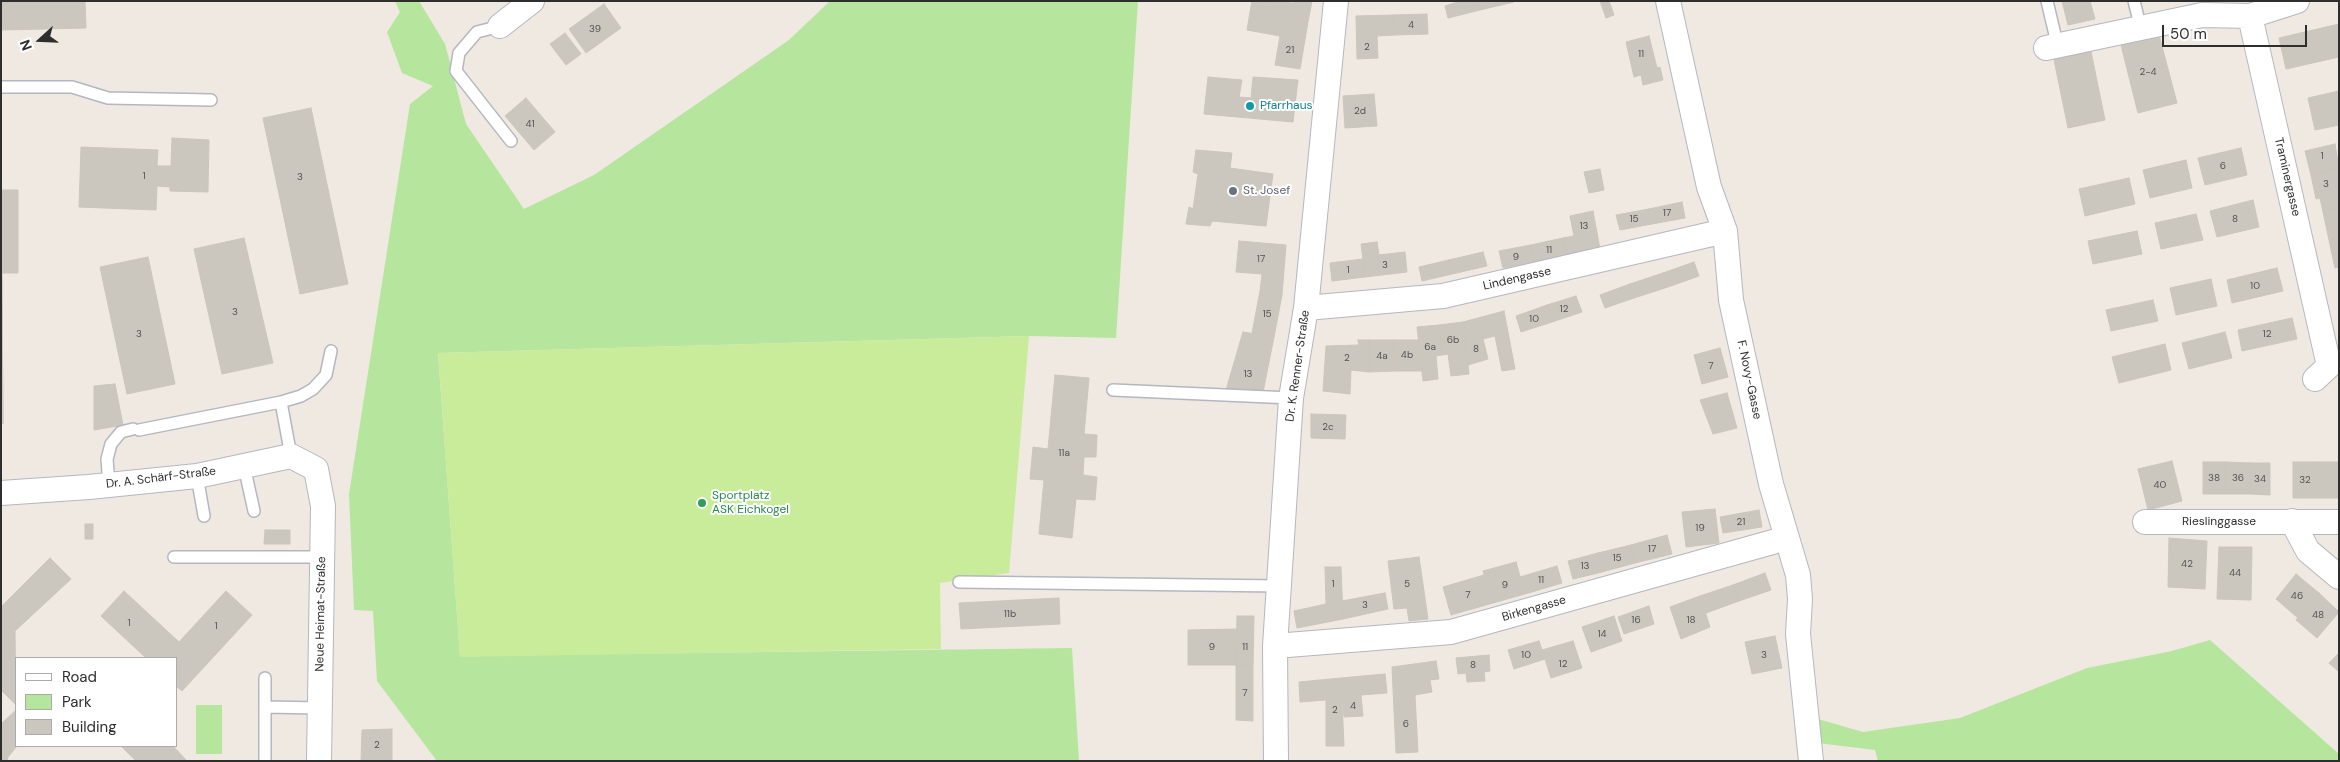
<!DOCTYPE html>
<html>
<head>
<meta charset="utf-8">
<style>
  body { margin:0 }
  #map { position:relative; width:2340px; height:762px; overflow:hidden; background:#efe9e1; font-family:"DM Sans",sans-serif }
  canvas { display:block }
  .frame { position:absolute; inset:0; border:2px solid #2e2e2e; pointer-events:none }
  .legend { position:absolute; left:15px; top:657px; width:162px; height:90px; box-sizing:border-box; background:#fff; border:1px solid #ababab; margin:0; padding:6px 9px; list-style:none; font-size:15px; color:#2e2e2e }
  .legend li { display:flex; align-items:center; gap:10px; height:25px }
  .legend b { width:25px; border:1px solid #ababab }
  .north { position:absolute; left:15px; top:15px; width:50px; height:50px; -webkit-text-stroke:4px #fff; paint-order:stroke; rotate:250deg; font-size:14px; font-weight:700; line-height:20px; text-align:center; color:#2e2e2e }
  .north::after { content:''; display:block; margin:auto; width:18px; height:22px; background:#2e2e2e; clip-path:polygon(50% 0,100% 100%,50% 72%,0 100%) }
  .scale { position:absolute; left:2162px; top:25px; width:145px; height:22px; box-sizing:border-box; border:2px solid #2e2e2e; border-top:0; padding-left:6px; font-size:15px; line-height:18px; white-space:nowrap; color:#2e2e2e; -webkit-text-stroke:4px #fff; paint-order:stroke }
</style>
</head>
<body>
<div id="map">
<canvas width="2340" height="762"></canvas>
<div class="frame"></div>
<ul class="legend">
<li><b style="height:6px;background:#fff"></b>Road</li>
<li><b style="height:14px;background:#b6e59e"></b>Park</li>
<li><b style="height:14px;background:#cbc7bf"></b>Building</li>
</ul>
<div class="north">N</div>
<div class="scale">50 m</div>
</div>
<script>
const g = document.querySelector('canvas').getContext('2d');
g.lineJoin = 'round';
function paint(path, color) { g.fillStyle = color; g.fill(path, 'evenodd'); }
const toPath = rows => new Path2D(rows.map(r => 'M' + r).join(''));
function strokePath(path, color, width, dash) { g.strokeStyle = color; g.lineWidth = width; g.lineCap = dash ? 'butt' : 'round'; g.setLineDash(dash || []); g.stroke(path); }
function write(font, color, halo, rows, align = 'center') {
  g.font = font + ' "DM Sans",sans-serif'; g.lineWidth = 4; g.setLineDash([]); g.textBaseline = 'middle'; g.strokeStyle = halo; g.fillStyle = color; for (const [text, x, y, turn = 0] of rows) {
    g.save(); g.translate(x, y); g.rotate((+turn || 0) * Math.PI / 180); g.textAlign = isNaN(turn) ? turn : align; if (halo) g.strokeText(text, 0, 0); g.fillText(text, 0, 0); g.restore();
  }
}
const green = toPath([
  [395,1,419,1,445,44,466,124,524,209,594,175,789,40,830,1,1138,1,1116,338,1029,336,438,353,460,656,1072,648,1079,761,437,761,377,681,373,611,354,610,349,494,410,104,433,86,402,73,387,32,400,12],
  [2210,640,2339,754,2339,761,1878,761,1875,750,1818,743,1818,719,1863,732,1960,718,2087,668,2172,651],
  [196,705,222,705,222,754,196,754]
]);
const pitch = toPath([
  [1029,336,1009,573,940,583,941,649,460,657,438,353]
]);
const building = toPath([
  [1,1,85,1,86,28,1,30,1,1],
  [1252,1,1294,3,1294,1,1312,1,1308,22,1250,12,1252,1],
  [1461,1,1477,1,1480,10,1448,18,1445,6,1461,1],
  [1477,1,1514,1,1514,2,1480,10,1477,1],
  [1600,1,1609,1,1614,15,1606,18,1600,1],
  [2062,1,2090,1,2095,19,2068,25,2062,1],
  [604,4,621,28,586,53,569,29,604,4],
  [1250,12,1308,22,1300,69,1275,65,1280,36,1247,30,1250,12],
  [1427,14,1428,34,1395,35,1394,15,1427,14],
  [1394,15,1395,35,1377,36,1378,58,1357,59,1356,16,1394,15],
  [2339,24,2339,57,2286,69,2279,38,2339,24],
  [2158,31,2177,103,2138,113,2120,41,2158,31],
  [565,33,581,54,566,65,550,44,565,33],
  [1649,36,1657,68,1660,67,1663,80,1643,85,1641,75,1634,77,1626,42,1649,36],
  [2089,42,2105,120,2068,128,2052,50,2089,42],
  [1208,77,1242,80,1239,97,1251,98,1253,77,1298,80,1293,122,1204,114,1208,77],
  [2339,91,2339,125,2315,130,2308,98,2339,91],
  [1374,94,1377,126,1345,128,1343,96,1374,94],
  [526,98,555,132,534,150,505,116,526,98],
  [311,108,348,284,300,294,263,118,311,108],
  [172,138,209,140,208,192,170,191,170,187,157,186,156,210,79,207,81,147,158,150,157,166,171,166,172,138],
  [2335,144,2339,168,2311,175,2305,151,2335,144],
  [2241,148,2247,175,2205,185,2198,158,2241,148],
  [1196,150,1232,153,1230,168,1273,174,1266,226,1212,221,1210,226,1186,224,1189,207,1193,209,1198,174,1193,172,1196,150],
  [2186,160,2192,188,2150,198,2143,170,2186,160],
  [2339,168,2339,193,2316,199,2311,175,2339,168],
  [1600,169,1604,190,1589,193,1584,172,1600,169],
  [2129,178,2135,204,2085,216,2079,189,2129,178],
  [1,190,18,190,18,273,2,273,3,424,1,190],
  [2339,193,2339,208,2323,212,2320,198,2339,193],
  [2253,200,2259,227,2217,237,2210,211,2253,200],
  [1682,202,1685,218,1652,224,1649,209,1682,202],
  [2339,208,2339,237,2329,240,2323,212,2339,208],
  [1649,209,1652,224,1620,230,1616,215,1649,209],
  [1593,211,1600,249,1567,256,1563,238,1574,236,1570,216,1593,211],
  [2196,214,2203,240,2161,249,2155,223,2196,214],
  [2137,231,2142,254,2093,264,2088,241,2137,231],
  [2339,237,2339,267,2335,268,2329,240,2339,237],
  [244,238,273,363,222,374,194,249,244,238],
  [1563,238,1567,256,1534,262,1531,245,1563,238],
  [1239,241,1286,245,1282,295,1260,291,1262,274,1236,272,1239,241],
  [1377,242,1379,255,1405,252,1407,272,1365,277,1361,244,1377,242],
  [1531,245,1534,262,1503,268,1499,251,1531,245],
  [1483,252,1487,266,1452,274,1449,260,1483,252],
  [148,257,175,384,127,394,100,267,148,257],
  [1363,259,1365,277,1332,281,1330,263,1363,259],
  [1449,260,1452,274,1422,281,1419,267,1449,260],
  [1694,262,1699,276,1668,287,1663,273,1694,262],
  [2277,268,2283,291,2232,303,2227,280,2277,268],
  [1663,273,1668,287,1634,298,1630,284,1663,273],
  [2211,279,2217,306,2176,315,2170,288,2211,279],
  [1630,284,1634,298,1605,308,1600,295,1630,284],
  [1260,291,1282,295,1274,337,1252,333,1260,291],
  [1576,296,1582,312,1552,322,1547,305,1576,296],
  [2153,300,2158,321,2111,331,2106,310,2153,300],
  [1547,305,1552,322,1521,332,1516,316,1547,305],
  [1504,311,1515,369,1502,371,1495,336,1483,339,1488,359,1468,365,1463,322,1504,311],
  [2292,318,2297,339,2242,351,2238,330,2292,318],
  [1463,322,1469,374,1451,376,1448,354,1442,355,1439,325,1463,322],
  [1439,325,1442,355,1436,356,1438,379,1423,381,1417,327,1439,325],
  [1243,332,1274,337,1263,392,1226,390,1243,332],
  [2225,332,2232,358,2189,369,2182,343,2225,332],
  [1358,340,1369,340,1369,372,1351,370,1350,394,1323,391,1326,346,1359,345,1358,340],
  [1369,340,1394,340,1395,371,1369,372,1369,340],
  [1394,340,1418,340,1422,371,1395,371,1394,340],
  [2165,344,2171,370,2119,383,2112,357,2165,344],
  [1720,348,1728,377,1702,384,1694,355,1720,348],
  [1055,375,1089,378,1084,434,1097,435,1096,457,1084,457,1083,475,1097,477,1095,500,1076,499,1072,538,1039,534,1044,480,1030,479,1033,447,1048,449,1055,375],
  [115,384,123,425,94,430,94,386,115,384],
  [1727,393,1737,428,1713,434,1700,400,1727,393],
  [1311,414,1346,415,1345,439,1311,438,1311,414],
  [2172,461,2182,501,2148,510,2138,469,2172,461],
  [2203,462,2225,462,2225,494,2203,494,2203,462],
  [2225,462,2251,463,2250,494,2225,494,2225,462],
  [2293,462,2317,462,2317,498,2293,498,2293,462],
  [2317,462,2339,462,2339,498,2317,498,2317,462],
  [2251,463,2270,463,2270,495,2250,494,2251,463],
  [1715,509,1719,543,1686,547,1682,512,1715,509],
  [1759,510,1762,527,1723,533,1720,517,1759,510],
  [85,524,93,524,93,539,85,539,85,524],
  [265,530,290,530,290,544,264,544,265,530],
  [1667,535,1672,554,1635,563,1631,545,1667,535],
  [2169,538,2207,541,2205,589,2168,587,2169,538],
  [1631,545,1635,563,1602,572,1598,553,1631,545],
  [2219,547,2252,547,2251,600,2217,599,2219,547],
  [1598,553,1602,572,1573,579,1568,561,1598,553],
  [1419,557,1428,619,1409,621,1407,608,1394,609,1388,561,1419,557],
  [50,558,71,579,15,631,16,705,1,690,1,607,50,558],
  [1516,562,1525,594,1493,603,1483,571,1516,562],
  [1557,566,1562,583,1525,594,1520,577,1557,566],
  [1325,567,1341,567,1343,619,1297,628,1294,611,1326,604,1325,567],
  [1765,573,1771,590,1739,601,1733,585,1765,573],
  [2296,574,2319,593,2298,618,2276,599,2296,574],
  [1484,575,1493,603,1451,615,1443,587,1484,575],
  [1733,585,1739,601,1706,613,1700,596,1733,585],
  [124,591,179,642,226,591,252,615,182,691,176,686,176,658,146,658,101,616,124,591],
  [1385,593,1388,609,1343,619,1342,601,1385,593],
  [2319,593,2339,612,2317,638,2296,620,2319,593],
  [1700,596,1710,627,1681,639,1670,607,1700,596],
  [1059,598,1060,624,961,629,959,603,1059,598],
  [1649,606,1654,624,1624,634,1618,617,1649,606],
  [1237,616,1254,616,1253,665,1236,665,1237,616],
  [1614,616,1622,641,1591,652,1582,627,1614,616],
  [1237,629,1236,665,1188,665,1188,630,1237,629],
  [1775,636,1782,668,1752,674,1745,642,1775,636],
  [1539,641,1545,659,1514,669,1508,650,1539,641],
  [1573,641,1582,668,1551,678,1542,650,1573,641],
  [2339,653,2339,672,2329,663,2339,653],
  [1489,655,1490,671,1484,672,1485,681,1467,682,1466,673,1458,674,1456,658,1489,655],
  [1436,661,1439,679,1430,680,1432,692,1415,695,1418,752,1396,753,1392,667,1436,661],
  [1236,665,1253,665,1253,721,1236,720,1236,665],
  [1385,674,1387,693,1361,695,1363,716,1344,717,1341,678,1385,674],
  [1341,678,1344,746,1326,746,1326,700,1300,702,1299,682,1341,678],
  [16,710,17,746,8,757,7,761,1,761,1,724,16,710],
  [392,729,392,761,361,761,362,730,392,729],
  [121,746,173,746,187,761,136,761,121,746]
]);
const lane = toPath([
  [2047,1,2056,39],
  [2134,1,2139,21],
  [500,26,477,32,459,53,456,71,511,141],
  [1,87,72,87,108,98,211,100],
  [1113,390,1291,398],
  [139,430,281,402],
  [291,456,281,402,301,396,313,389,326,375,331,351],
  [244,466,254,511],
  [197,476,204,516],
  [109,485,107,459,111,444,121,432,133,429],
  [174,557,322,557],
  [959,582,1279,586],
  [265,707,320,708],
  [265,761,265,678]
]);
const street = toPath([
  [1668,1,1709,187,1725,231,1731,300,1771,484,1798,575,1800,599,1798,634,1811,761],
  [2297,1,2250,16,2329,366,2315,379],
  [500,26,532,1],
  [2046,48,2202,15,2250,16],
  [1306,308,1443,296,1725,231],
  [1,493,89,487,197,476,291,456,316,469,323,506,319,761],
  [2292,521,2308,551,2339,577],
  [2145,522,2339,522],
  [1275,646,1451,632,1787,538],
  [1276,761,1275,646,1291,398,1306,308,1336,1]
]);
const markers = [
  [1250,106,5,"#0f9aa8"],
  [1233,191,5,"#6b7280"],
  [702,503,5,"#2e9e5b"]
];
const numberNames = [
  ["4",1411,25],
  ["39",595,29],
  ["2",1367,47],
  ["21",1290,50],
  ["11",1641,54],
  ["2-4",2148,72],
  ["2d",1360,111],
  ["41",530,124],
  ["1",2322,156],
  ["6",2223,166],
  ["1",144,176],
  ["3",300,177],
  ["3",2326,184],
  ["17",1667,213],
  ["15",1634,219],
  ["8",2235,219],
  ["13",1584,226],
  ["11",1549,250],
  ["9",1516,257],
  ["17",1261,259],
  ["3",1385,265],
  ["1",1348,270],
  ["10",2255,286],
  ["12",1564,309],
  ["3",235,312],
  ["15",1267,314],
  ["10",1534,319],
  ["3",139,334],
  ["12",2267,334],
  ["6b",1453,340],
  ["6a",1430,347],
  ["8",1476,349],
  ["4b",1407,355],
  ["4a",1382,356],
  ["2",1347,358],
  ["7",1711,366],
  ["13",1248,374],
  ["2c",1328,427],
  ["11a",1064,453],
  ["38",2214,478],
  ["36",2238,478],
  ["34",2260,479],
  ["32",2305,480],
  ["40",2160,485],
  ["21",1741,522],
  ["19",1700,528],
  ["17",1652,549],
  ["15",1617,558],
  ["42",2187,564],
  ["13",1585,566],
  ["44",2235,573],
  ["11",1541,580],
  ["1",1333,584],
  ["5",1407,584],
  ["9",1505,585],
  ["7",1468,595],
  ["46",2297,596],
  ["3",1365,605],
  ["11b",1010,614],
  ["48",2318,615],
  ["16",1636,620],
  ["18",1691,620],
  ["1",129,623],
  ["1",216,626],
  ["14",1602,634],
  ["9",1212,647],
  ["11",1245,647],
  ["10",1526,655],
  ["3",1764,655],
  ["12",1563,664],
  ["8",1473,665],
  ["7",1245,693],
  ["4",1353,706],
  ["2",1335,710],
  ["6",1406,724],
  ["2",377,745]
];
const cultureNames = [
  ["Pfarrhaus",1260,106]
];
const streetNames = [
  ["Traminergasse",2287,177,77],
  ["Lindengasse",1517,279,-13],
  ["Dr. K. Renner-Straße",1298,366,-82],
  ["F. Novy-Gasse",1749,380,78],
  ["Dr. A. Schärf-Straße",161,478,-7],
  ["Rieslinggasse",2219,522],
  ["Birkengasse",1534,609,-16],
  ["Neue Heimat-Straße",321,614,-89]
];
const worshipNames = [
  ["St. Josef",1243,191]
];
const leisureNames = [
  ["Sportplatz",712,496],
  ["ASK Eichkogel",712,510]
];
paint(green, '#b6e59e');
paint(pitch, '#c9ec9a');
paint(building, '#cbc7bf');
strokePath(building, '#cbc5ba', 1);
strokePath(lane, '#b4b7c1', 14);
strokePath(street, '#b4b7c1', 26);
strokePath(lane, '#fff', 11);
strokePath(street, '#fff', 24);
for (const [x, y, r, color] of markers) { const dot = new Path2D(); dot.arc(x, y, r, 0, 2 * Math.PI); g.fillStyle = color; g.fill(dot); strokePath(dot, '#fff', 2); }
write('10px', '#555452', null, numberNames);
write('12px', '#0d838f', '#fff', cultureNames, 'left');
write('12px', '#2e2e2e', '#fff', streetNames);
write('12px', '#5b616d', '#fff', worshipNames, 'left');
write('12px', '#27864d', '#fff', leisureNames, 'left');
</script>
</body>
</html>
